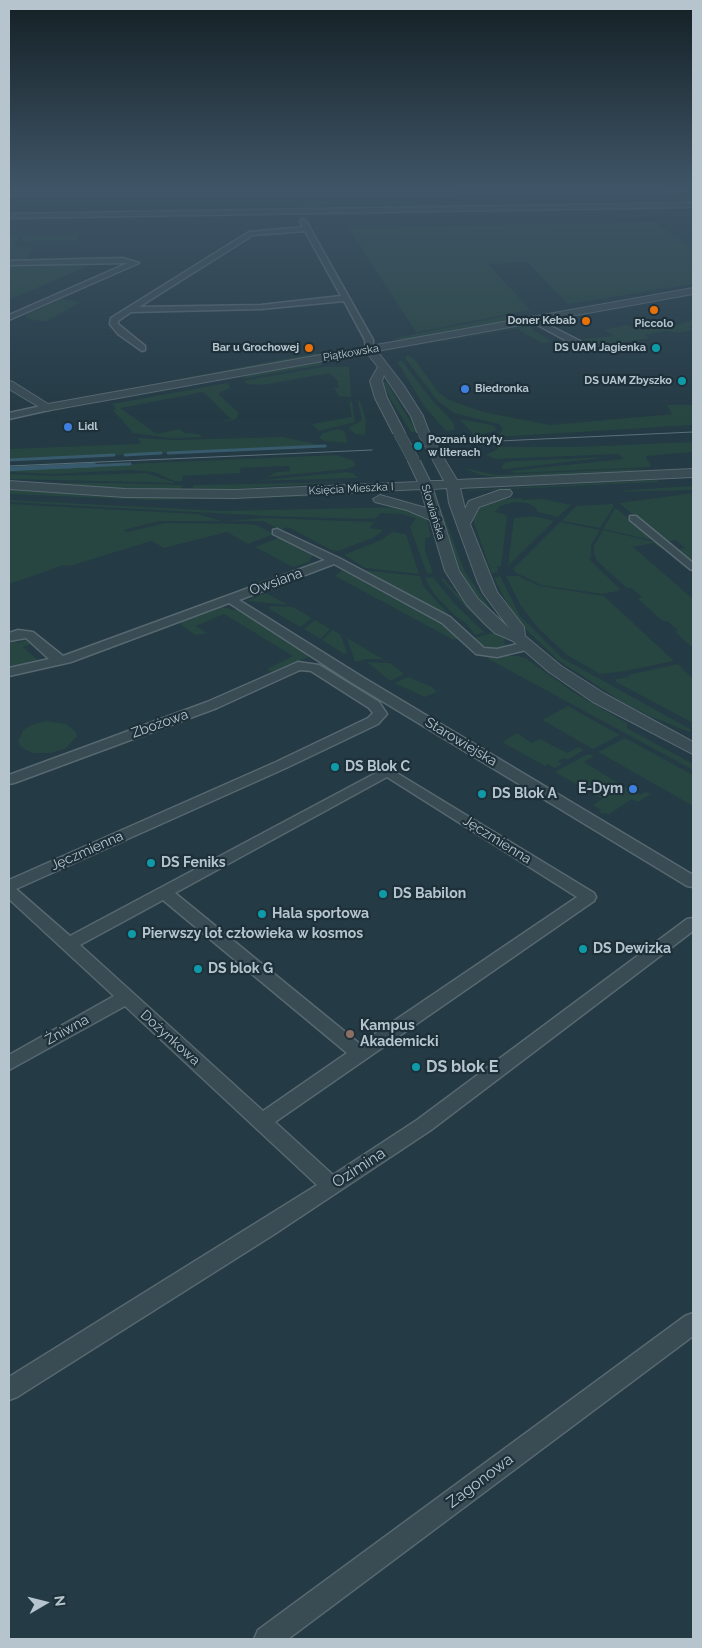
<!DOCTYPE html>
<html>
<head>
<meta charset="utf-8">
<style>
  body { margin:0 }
  #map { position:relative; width:702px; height:1648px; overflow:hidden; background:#243a44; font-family:Raleway,sans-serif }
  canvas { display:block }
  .frame { position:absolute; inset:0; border:10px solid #b6c5cd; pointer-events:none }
  .north { position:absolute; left:20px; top:1578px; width:50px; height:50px; -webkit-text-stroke:4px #1e3039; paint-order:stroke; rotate:82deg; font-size:14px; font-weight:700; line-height:20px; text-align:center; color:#b6c5cd }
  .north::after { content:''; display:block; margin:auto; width:18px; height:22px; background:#b6c5cd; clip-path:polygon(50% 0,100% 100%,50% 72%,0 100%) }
</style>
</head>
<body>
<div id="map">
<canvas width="702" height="1648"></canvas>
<div class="frame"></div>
<div class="north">N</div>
</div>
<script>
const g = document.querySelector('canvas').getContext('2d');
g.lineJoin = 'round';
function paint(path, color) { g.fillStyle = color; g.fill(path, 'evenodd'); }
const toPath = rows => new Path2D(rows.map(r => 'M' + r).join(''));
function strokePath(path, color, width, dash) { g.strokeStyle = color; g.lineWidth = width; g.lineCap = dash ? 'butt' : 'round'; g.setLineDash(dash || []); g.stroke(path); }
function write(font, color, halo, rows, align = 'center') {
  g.font = font + ' Raleway,sans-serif'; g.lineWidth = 4.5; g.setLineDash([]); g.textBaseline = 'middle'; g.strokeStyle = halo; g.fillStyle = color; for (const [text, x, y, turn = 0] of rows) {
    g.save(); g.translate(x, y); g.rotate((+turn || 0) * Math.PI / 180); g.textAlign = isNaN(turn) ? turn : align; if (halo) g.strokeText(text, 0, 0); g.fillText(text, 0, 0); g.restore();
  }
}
const green = toPath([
  [657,188,693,188,693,204,679,203,671,195],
  [654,222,693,248,693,284,568,304,527,262,488,264,530,310,416,332,348,228],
  [78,234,77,241,22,242,24,236],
  [9,235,19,235,15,247,32,247,27,259,9,260],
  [48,264,92,264,9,300,9,265],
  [62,299,80,302,46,322,26,318,26,315],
  [506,316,512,321,403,340,390,339],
  [693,320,693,325,690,326,693,330,677,333,667,331,644,335,649,338,610,345,588,343,581,339,614,336,604,330,627,325,637,330,645,329,636,323,642,322,653,328,662,326,666,328],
  [530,325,534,330,532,335,535,331,552,342,542,343,517,329,412,347],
  [316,353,321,355,116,391],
  [407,355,414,359,439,393,449,400,483,412,550,425,664,415,672,414,667,405,693,405,693,425,497,437,503,429,499,424,454,413,437,400,405,358],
  [325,360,321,365,241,379,250,374],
  [397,361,402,361,431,399,453,422,455,430,446,431,424,406],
  [323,367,349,367,351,397,339,396,334,388,339,388,337,383,339,382,329,373,263,385,248,384,243,381],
  [383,382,386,382,417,432,411,432,391,400],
  [228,383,230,388,219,393,219,395,239,413,236,419,228,421,219,422,231,419,203,392,120,408,157,434,179,429,185,433,199,434,202,437,172,438,133,433,113,410,116,409,112,404],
  [358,401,360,401,366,419,365,435,355,434,348,428,362,420],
  [349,402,352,402,355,422,319,431,312,424,352,417],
  [459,419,492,425,497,430,473,437,470,430],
  [338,429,344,431,348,443,325,441,319,438,323,433],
  [283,437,325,446,9,460,9,449,135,444,141,443,138,438,175,440],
  [693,442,693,452,646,456,651,467,515,473,510,471,623,459,619,454,496,459,486,455,498,449,497,447,574,447],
  [337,455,354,461,355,466,347,469,267,477,277,472,290,471,289,466,240,468,241,473,183,476,182,481,174,481,154,472,132,470,52,474,9,472,9,469],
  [610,457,507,469,502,469,502,466,506,462,513,461],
  [464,468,496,475,628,469,649,470,496,477,480,475],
  [346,472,353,473,358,478,253,481],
  [146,473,176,483,9,479,9,474,53,476],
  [657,480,659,482,467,491,469,490],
  [347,482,234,489,234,491,192,488,194,485],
  [53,483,116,483,182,485,182,487,176,491,121,489],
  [693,486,693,490,617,492,643,489],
  [9,488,190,497,405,491,296,497,151,500,9,494],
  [693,493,693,564,676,550,685,548,676,540,666,542,619,503],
  [521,498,522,500,543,499,571,505,558,517,538,512,535,507,527,503,515,502,500,506,495,512,504,514,507,517,501,566,497,566,498,571,492,574,472,517,475,508,492,500],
  [9,500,221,511,402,507,427,520,431,537,425,538,425,551,433,573,427,574,410,527,416,518,401,514,381,513,376,518,363,519,268,516,9,502],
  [439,503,465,572,490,608,511,631,486,608,461,573,438,508],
  [9,504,198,514,221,521,160,521,124,530,127,532,165,523,244,524,256,525,274,534,248,544,227,532,164,548,151,541,70,566,64,565,9,584],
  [612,504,614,506,600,528,562,521,576,506],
  [615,508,617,509,656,541,603,529],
  [534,516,554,521,508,566,514,518],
  [262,518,374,522,370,528,384,530,373,538,338,551,331,550,288,527,280,530,263,521,229,521],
  [560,522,600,530,591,545,591,557,589,559,621,590,603,594,541,585,515,572,513,569],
  [603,530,659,543,663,546,658,547,653,543,633,547,693,599,693,648,675,632,678,630,667,621,663,621,638,599,642,597,631,588,627,588,597,561,594,553,594,546],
  [392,532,406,534,419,574,365,568,344,555,383,539],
  [280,537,313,555,309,562,293,567,255,547],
  [342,570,443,625,458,639,452,639,335,576],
  [363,570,420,576,424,587,451,617],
  [500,576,520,616,562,658,692,730,689,732,652,717,624,703,558,660,515,619,494,578],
  [506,576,518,576,540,586,604,596,674,661,625,671,600,674,567,655,538,628,521,606],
  [433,577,455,604,484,632,475,635,466,623,455,616,434,594,425,578],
  [443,578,472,610,504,638,505,646,493,649,478,644,473,638,493,633,468,610,441,579],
  [266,593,288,605,246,601],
  [271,606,293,607,312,618,300,627,268,608],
  [223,607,239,611,311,656,272,672,267,669,293,656,224,614,196,626,207,633,195,635,179,623],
  [315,620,330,629,320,639,304,629],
  [332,630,340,634,347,652,344,654,322,640],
  [347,638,383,659,366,659,355,662],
  [30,639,34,643,23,647,40,662,9,669,9,642,15,640,18,643],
  [483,656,518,656,527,659,573,692,627,723,627,728,693,764,693,770],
  [367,662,390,663,404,674,390,681],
  [678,664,693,679,693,723,616,682,616,679,629,677,628,675],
  [408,677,432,687,437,692,425,697,394,683],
  [568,706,618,734,620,735,593,749,542,720],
  [46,721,66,724,75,731,77,736,66,748,51,753,33,753,21,747,18,741,23,730,34,724],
  [517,733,532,743,540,739,567,753,578,747,584,750,567,760,565,758,558,761,562,764,554,768,548,764,545,766,502,742],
  [625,738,693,775,693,806,598,752],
  [586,755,595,755,584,762,623,786,640,795,646,792,651,794,638,802,632,799,608,815,605,813,602,814,599,812,601,810,593,805,602,799,555,772]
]);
const streamFar1 = toPath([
  [168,453,325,446],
  [125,455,161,453],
  [9,460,114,455],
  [64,467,130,464]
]);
const stream = toPath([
  [9,469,94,465]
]);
const pedestrian = toPath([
  [630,516,636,516,693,563,693,570,690,569,630,520,630,516]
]);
const minor = toPath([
  [9,191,450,192,453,194,450,196,9,195,9,191],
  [693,203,693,207,9,218,9,214,693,203],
  [303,219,306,221,373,340,373,352,366,350,365,340,344,301,261,309,131,312,118,321,118,324,145,346,145,350,142,351,118,334,110,324,111,318,249,232,303,227,300,221,303,219],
  [305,231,341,296,261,305,139,307,253,235,305,231],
  [122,258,139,263,9,320,9,315,128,263,9,265,9,261,122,258],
  [533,317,584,343,595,347,591,350,578,347,530,321,529,319,533,317],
  [46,405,49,406,49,410,9,419,9,413,46,405],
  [277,529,339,558,450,617,484,648,497,649,526,642,530,643,532,646,530,649,497,657,476,654,442,623,334,564,239,600,364,678,693,875,693,887,687,886,354,684,229,603,71,662,9,676,9,668,49,659,26,638,9,641,9,633,18,630,33,632,63,656,325,560,273,534,273,530,277,529],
  [298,662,319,665,379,702,387,714,378,724,286,768,16,889,70,936,387,767,594,893,596,897,594,901,275,1122,333,1175,417,1120,687,919,693,918,693,931,431,1130,273,1235,17,1397,9,1400,9,1377,317,1185,125,1006,9,1070,9,1055,114,996,9,899,9,880,276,762,368,718,373,713,369,708,311,671,300,670,217,708,14,783,9,784,9,775,207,702,298,662],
  [387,777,577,897,360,1044,175,893,387,777],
  [163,900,347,1053,263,1111,80,945,163,900],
  [693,1313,693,1336,288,1639,254,1639,258,1630,685,1316,693,1313]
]);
const tertiary = toPath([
  [693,288,693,294,377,351,404,386,423,416,429,432,423,436,417,432,411,416,384,375,382,381,387,398,405,433,399,437,393,433,375,398,370,381,378,367,367,353,46,411,9,389,9,381,13,382,48,404,693,288],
  [439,456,443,457,457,480,693,469,693,477,460,488,465,509,469,501,500,490,510,490,512,493,510,496,479,507,470,524,497,592,524,627,525,636,561,666,605,694,693,742,693,754,593,702,549,672,513,641,495,633,487,626,467,605,445,571,430,520,407,510,375,502,373,499,380,495,426,508,421,489,235,498,125,497,9,489,9,481,125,489,235,490,418,482,408,461,414,457,420,461,430,481,444,481,433,460,439,456],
  [447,488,449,503,477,580,483,593,509,628,478,599,459,571,433,489,447,488]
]);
const tram = toPath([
  [456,443,693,432],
  [9,466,372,450]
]);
const tertiaryBridge = toPath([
  [423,432,439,460],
  [399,433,414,461]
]);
const markers = [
  [654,310,5,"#e8710a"],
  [586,321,5,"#e8710a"],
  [309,348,5,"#e8710a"],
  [656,348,5,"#0f9aa8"],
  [682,381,5,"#0f9aa8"],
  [465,389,5,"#3f7fe0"],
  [68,427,5,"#3f7fe0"],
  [418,446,5,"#0f9aa8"],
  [335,767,5,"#0f9aa8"],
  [633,789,5,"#3f7fe0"],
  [482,794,5,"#0f9aa8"],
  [151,863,5,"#0f9aa8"],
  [383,894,5,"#0f9aa8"],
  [262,914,5,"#0f9aa8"],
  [132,934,5,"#0f9aa8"],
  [583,949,5,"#0f9aa8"],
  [198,969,5,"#0f9aa8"],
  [350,1034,5,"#8d6e63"],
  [416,1067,5,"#0f9aa8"]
];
const farPoinames = [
  ["Doner Kebab",576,321],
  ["Piccolo",654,324,"center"],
  ["Bar u Grochowej",299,348],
  ["DS UAM Jagienka",646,348],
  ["DS UAM Zbyszko",672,381],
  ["Biedronka",475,389,"left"],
  ["Lidl",78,427,"left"],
  ["Poznań ukryty",428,440,"left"],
  ["w literach",428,453,"left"]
];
const farStreetnames = [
  ["Piątkowska",351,353,-10],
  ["Księcia Mieszka I",351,489,-3],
  ["Słowiańska",433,512,73]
];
const streetNames = [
  ["Owsiana",276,582,-20],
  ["Zbożowa",160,724,-20],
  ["Starowiejska",461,742,31],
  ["Jęczmienna",497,840,32],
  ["Jęczmienna",87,851,-24],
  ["Żniwna",67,1030,-29],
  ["Dożynkowa",170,1038,42]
];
const poiNames = [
  ["DS Blok C",345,767],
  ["E-Dym",623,789,"right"],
  ["DS Blok A",492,794],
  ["DS Feniks",161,863],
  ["DS Babilon",393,894],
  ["Hala sportowa",272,914],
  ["Pierwszy lot człowieka w kosmos",142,934],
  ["DS Dewizka",593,949],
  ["DS blok G",208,969],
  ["Kampus",360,1026],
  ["Akademicki",360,1042]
];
const nearPoinames = [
  ["DS blok E",426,1067]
];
const nearStreetnames = [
  ["Ozimina",359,1168,-33],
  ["Zagonowa",480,1481,-37]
];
paint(green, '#274541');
strokePath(streamFar1, '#375a6c', 3);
strokePath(stream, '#375a6c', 4.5);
strokePath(pedestrian, '#576871', 3);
strokePath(minor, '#576871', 3);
strokePath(tertiary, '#576871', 2);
paint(pedestrian, '#394b53');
paint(minor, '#394b53');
paint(tertiary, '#394b53');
strokePath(tram, '#5b707b', 1);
strokePath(tertiaryBridge, '#576871', 12, []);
strokePath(tertiaryBridge, '#394b53', 11);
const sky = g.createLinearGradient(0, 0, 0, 419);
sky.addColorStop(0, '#142025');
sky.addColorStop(0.45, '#3f5567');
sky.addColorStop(1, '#3f556700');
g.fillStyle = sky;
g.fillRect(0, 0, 702, 419);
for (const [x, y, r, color] of markers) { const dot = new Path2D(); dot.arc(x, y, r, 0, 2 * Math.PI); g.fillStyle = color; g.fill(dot); strokePath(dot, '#1e3039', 2); }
write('bold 11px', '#b6c5cd', '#1e3039', farPoinames, 'right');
write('11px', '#b6c5cd', '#1e3039', farStreetnames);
write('14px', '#b6c5cd', '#1e3039', streetNames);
write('bold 14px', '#b6c5cd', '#1e3039', poiNames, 'left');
write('bold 16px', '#b6c5cd', '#1e3039', nearPoinames, 'left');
write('16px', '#b6c5cd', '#1e3039', nearStreetnames);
</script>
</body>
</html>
